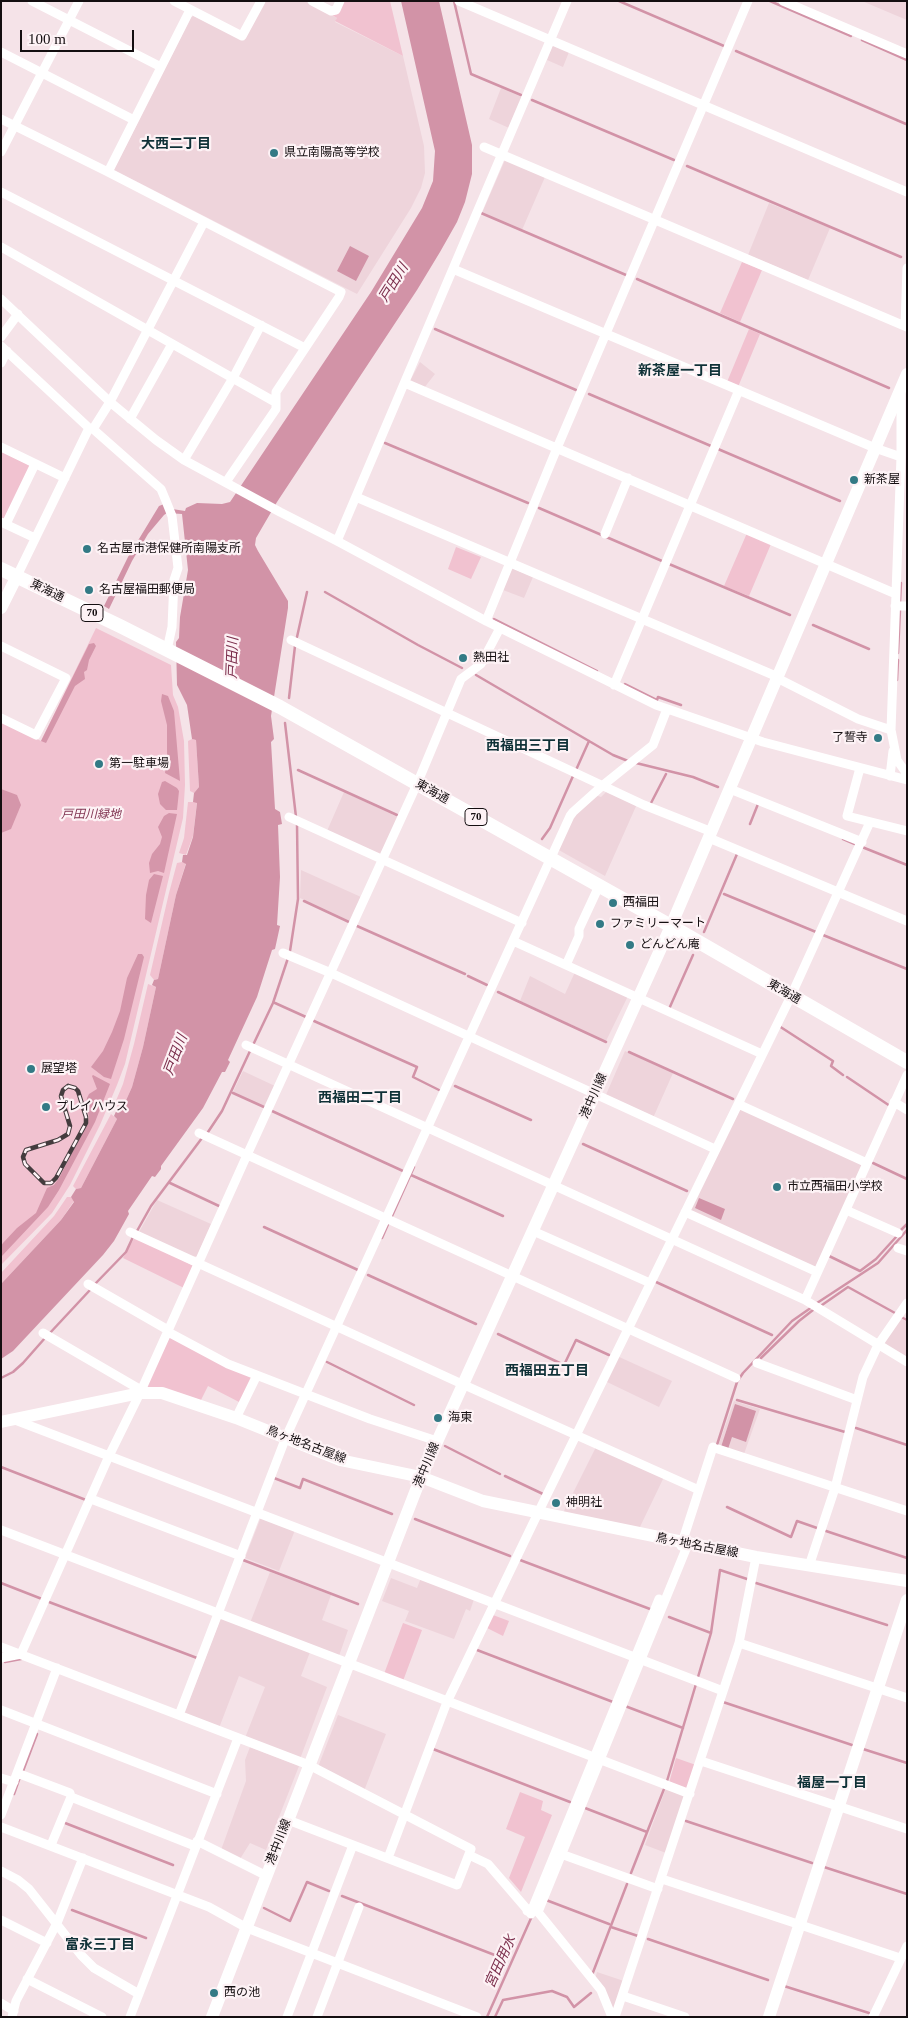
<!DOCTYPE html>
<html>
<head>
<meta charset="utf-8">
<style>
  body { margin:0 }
  #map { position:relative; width:908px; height:2018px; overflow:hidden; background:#f5e3e8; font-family:"Times New Roman",serif }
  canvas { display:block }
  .frame { position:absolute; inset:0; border:2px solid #140e10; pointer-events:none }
  .scale { position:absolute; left:20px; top:30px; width:114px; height:22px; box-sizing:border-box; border:2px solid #140e10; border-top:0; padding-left:6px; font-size:15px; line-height:18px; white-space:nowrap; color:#140e10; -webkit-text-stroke:4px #fdf2f5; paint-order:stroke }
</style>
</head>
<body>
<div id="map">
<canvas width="908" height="2018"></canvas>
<div class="frame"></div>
<div class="scale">100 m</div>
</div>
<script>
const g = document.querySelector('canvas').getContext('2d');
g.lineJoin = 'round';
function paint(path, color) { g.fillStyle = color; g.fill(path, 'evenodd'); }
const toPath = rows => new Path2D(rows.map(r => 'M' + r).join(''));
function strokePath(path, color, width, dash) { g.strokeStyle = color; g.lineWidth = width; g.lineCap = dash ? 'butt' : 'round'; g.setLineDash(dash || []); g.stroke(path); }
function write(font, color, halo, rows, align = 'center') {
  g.font = font + ' "Times New Roman","Noto Sans JP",serif'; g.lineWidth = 4.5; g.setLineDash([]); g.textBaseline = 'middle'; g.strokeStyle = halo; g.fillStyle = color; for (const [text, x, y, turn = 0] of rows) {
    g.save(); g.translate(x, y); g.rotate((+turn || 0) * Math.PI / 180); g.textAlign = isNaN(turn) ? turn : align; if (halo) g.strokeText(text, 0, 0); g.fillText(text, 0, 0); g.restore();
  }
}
const built = toPath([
  [264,1,305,1,337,18,335,22,403,56,424,146,425,173,421,188,411,208,357,294,114,170,191,17,194,16,244,41],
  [862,1,907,1,907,20,895,15],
  [553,45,569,52,563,67,547,60],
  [501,88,522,97,509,128,489,119],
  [505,160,545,177,522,230,482,213],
  [769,203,830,228,808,280,748,255],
  [420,362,435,374,424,388,410,381],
  [512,568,533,577,524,598,503,590],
  [607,791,637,804,605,876,557,849,572,817,595,795,601,797],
  [344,792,398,817,381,855,327,831],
  [301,870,361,897,350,921,300,898],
  [575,972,628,996,606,1041,520,1001,530,976,565,994],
  [625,1051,673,1073,653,1118,605,1097],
  [243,1071,275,1086,265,1107,233,1092],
  [741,1109,863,1164,816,1268,690,1211,737,1111],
  [157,1200,211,1224,197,1256,193,1257,139,1232],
  [900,1318,907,1322,907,1358,885,1344,884,1341],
  [617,1356,672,1381,659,1407,605,1381],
  [734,1401,760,1409,744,1454,718,1446],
  [596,1447,664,1477,638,1531,562,1515],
  [261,1517,295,1530,279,1571,245,1558],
  [270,1572,331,1595,322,1620,348,1630,339,1656,250,1623],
  [391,1578,417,1588,421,1578,474,1599,470,1611,466,1609,454,1639,405,1621,409,1611,382,1601],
  [221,1617,310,1652,301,1676,327,1687,300,1759,245,1738,265,1687,239,1676,219,1728,184,1715],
  [338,1715,386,1734,364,1791,318,1767],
  [250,1747,299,1766,266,1850,250,1843,240,1859,221,1850,246,1781,245,1760],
  [666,1788,684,1794,685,1798,666,1853,645,1845],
  [597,1972,624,1981,614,2012,595,1979]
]);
const green = toPath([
  [344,1,390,1,403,56,335,21,337,18,332,15],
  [742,262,762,270,740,322,720,313],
  [749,329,760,334,738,387,727,382],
  [1,451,29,465,30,468,6,517,3,519,1,518],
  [747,533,771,544,749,596,724,586],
  [456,547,481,557,471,579,448,569],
  [96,628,171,665,173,695,178,707,184,741,185,785,183,818,125,1064,117,1085,100,1125,70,1185,52,1213,1,1265,1,721,41,741],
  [192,739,196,740,199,787,194,793,190,791,188,741],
  [188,802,197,802,193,836,186,855,179,853,184,838],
  [182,862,186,863,176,895,158,979,154,980,150,975,169,893,177,863],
  [148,984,156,987,143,1047,132,1087,123,1107,118,1107,115,1103,123,1084,134,1044],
  [111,1114,117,1119,81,1188,76,1189,73,1186],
  [67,1197,71,1197,74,1201,61,1220,1,1284,1,1273,54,1216],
  [135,1237,194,1266,184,1288,123,1258],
  [170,1336,253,1375,241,1403,208,1386,200,1402,145,1390],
  [493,1615,509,1621,503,1636,487,1628],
  [403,1623,422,1630,403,1681,384,1674],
  [676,1758,696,1765,688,1788,684,1789,669,1783],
  [520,1792,543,1801,541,1810,552,1815,521,1892,509,1878,525,1837,506,1829]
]);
const forest = toPath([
  [94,643,96,646,89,660,87,670,84,672,85,679,75,686,46,743,41,741,89,644],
  [162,694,168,696,174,711,180,781,165,773,167,757,167,725,161,701],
  [165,781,177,788,179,791,177,810,166,810,160,804,158,794,162,782],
  [1,789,17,795,21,805,11,829,1,833],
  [169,813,177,814,164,873,158,871,150,873,149,863,152,854,160,844,162,837,158,827,164,816],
  [154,874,163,876,151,923,145,919,146,895,149,880],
  [138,954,142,954,144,957,124,1039,111,1079,104,1077,91,1067,103,1051,112,1032,120,1011,127,978],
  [93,1075,110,1084,95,1122,59,1190,48,1207,1,1257,1,1246,3,1243,17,1228,36,1213,47,1188,54,1185,59,1178,87,1124,89,1117,86,1104,87,1098,89,1094,97,1089,92,1076]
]);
const water = toPath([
  [401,1,439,1,472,145,472,174,465,202,457,222,440,252,417,290,277,502,256,538,255,545,258,551,288,601,288,608,271,716,274,739,271,742,275,809,280,812,282,824,278,825,280,877,277,925,280,926,275,949,272,950,257,997,228,1060,230,1062,225,1072,222,1072,203,1108,161,1166,161,1169,155,1177,152,1176,128,1211,129,1214,114,1241,103,1255,13,1351,1,1359,1,1284,61,1220,74,1202,71,1197,76,1189,81,1188,117,1119,114,1116,118,1107,123,1107,132,1087,143,1047,156,987,152,985,154,980,158,979,176,895,186,864,182,862,183,855,187,855,193,837,197,803,193,802,194,793,199,787,196,740,192,739,187,705,177,685,176,642,179,638,180,617,188,570,182,514,167,513,164,515,148,534,132,561,109,609,104,606,128,557,159,506,164,504,166,508,185,511,186,508,197,503,222,504,230,502,371,292,422,208,433,181,435,151],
  [350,246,369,256,356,281,337,271],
  [699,1198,725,1209,721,1220,695,1208],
  [735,1404,756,1411,746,1442,732,1437,728,1449,721,1447]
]);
const stream = toPath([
  [454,1,471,74,521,95],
  [619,1,724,46],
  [770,1,851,36],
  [862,40,907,60],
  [736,51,906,124],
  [532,100,674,160],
  [687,166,901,257],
  [481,213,626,275],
  [637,279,889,388],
  [435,329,576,390],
  [589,394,711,446],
  [385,443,528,503],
  [718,449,840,501],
  [539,508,662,561],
  [669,564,790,615],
  [325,592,418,645,462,668],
  [900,602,901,583],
  [494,619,597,671],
  [813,625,869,649],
  [297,637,307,592],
  [898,653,900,610],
  [476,675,589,741,613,755,628,761],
  [897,680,898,660],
  [625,684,657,700,658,697,681,705],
  [289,698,295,646],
  [285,723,296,817],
  [636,763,693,777,718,787],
  [298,770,397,815],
  [576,770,589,741],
  [650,805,666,774],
  [750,824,758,804],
  [542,839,550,828,573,776],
  [843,839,857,845],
  [862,847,907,865],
  [724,894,816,932],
  [304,901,349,922],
  [357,926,465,974],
  [704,932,737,854],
  [823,935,907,969],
  [290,951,298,899,297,824],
  [468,976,487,985],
  [498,992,606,1042],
  [275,1003,306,1017],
  [669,1009,693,955],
  [314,1021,417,1067,413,1077,441,1091],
  [779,1026,833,1061,831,1066,843,1075],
  [254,1043,273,1003,288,958],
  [629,1052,733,1099],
  [847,1077,890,1106],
  [455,1086,531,1120],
  [233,1093,264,1107],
  [272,1111,403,1171],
  [208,1132,222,1111,250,1051],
  [583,1144,687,1191],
  [873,1163,907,1179],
  [411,1175,503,1216],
  [170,1183,219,1206],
  [392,1216,414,1167],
  [264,1227,358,1270],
  [137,1231,151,1206,202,1138],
  [900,1231,907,1224],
  [382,1238,389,1222],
  [829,1256,860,1271,876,1259,896,1237],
  [368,1275,476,1324],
  [656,1282,772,1335],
  [95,1284,126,1252,133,1237],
  [817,1303,878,1263,907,1230],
  [822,1305,848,1287,895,1313],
  [901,1317,907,1320],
  [49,1334,90,1290],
  [498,1334,564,1365,576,1340,609,1355],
  [761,1358,799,1321,813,1310],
  [327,1362,414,1405],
  [1,1378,13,1372,23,1363,45,1338],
  [737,1400,845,1432],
  [856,1428,907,1445],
  [445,1446,500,1474],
  [716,1448,737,1382,743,1373,792,1321,812,1307],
  [1,1467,86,1500],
  [505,1476,543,1494],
  [274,1478,300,1488,303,1479,392,1514],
  [727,1507,791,1537,797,1521,817,1528],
  [415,1519,510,1556],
  [826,1531,907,1558],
  [243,1560,358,1604],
  [520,1560,650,1609],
  [1,1583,42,1599],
  [756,1583,887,1625],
  [49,1602,197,1658],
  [669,1617,711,1633],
  [477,1650,613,1702],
  [5,1662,21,1659],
  [698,1677,711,1633,720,1570,747,1579],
  [723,1702,852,1745],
  [625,1706,683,1728],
  [433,1749,570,1802],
  [863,1749,907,1763],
  [23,1771,37,1734],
  [667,1781,696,1684],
  [14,1794,20,1777],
  [585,1808,647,1832],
  [686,1821,812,1863],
  [65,1823,173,1865],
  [824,1867,907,1894],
  [631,1873,664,1789],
  [342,1896,505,1959],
  [546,1900,609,1924],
  [264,1908,290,1921,307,1882,329,1891],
  [72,1910,146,1938],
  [611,1927,638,1936],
  [648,1939,768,1980],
  [592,1975,627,1884],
  [784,1986,869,2013],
  [487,2017,532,1916],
  [495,2017,503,2000,552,1991,567,1997,574,2007,591,1993]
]);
const street = toPath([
  [32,1,161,67],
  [174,1,242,36,261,1],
  [312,1,331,11,336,10,340,1],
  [459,1,907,192],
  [783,1,907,54],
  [190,10,108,172,341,292,339,297,276,392,276,409,226,482],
  [1,52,134,120],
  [1,119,108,172],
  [484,147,907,327],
  [1,152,79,1],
  [1,192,305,348],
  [1,247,275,402],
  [453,269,875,448,901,457],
  [1,299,110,402,156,440,184,460,280,512,337,541,486,621,656,705,763,742,907,780],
  [905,326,907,268],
  [1,337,18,314],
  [1,346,89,428],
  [1,363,7,351],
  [405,383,896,594],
  [901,393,901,457,891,730,897,760,907,774],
  [130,419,172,344],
  [93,429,161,489,166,501,172,516,178,568,174,580,172,627,167,650],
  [1,447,65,478],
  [184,460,233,378,261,325],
  [356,497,778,677],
  [1,522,35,538],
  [6,524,35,464],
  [605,534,628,478],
  [337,541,567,1],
  [17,576,89,428,93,429,110,402,204,222],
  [895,606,907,606],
  [486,621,557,448,748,1],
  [291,640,644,805,712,832],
  [1,646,66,678,36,735,1,718],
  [777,678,858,719,891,730],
  [614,685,739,390],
  [860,768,847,816,907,831],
  [890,776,893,751],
  [730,789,862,842],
  [289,817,522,923],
  [709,838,907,921],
  [513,941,762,1054],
  [283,953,331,973,715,1149],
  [566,965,579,936,579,929,599,886],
  [246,1045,805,1300,907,1362],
  [894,1102,907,1110],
  [738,1104,867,1163],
  [199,1133,736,1378],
  [846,1210,898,1233],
  [685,1212,817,1272],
  [533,1231,650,1283],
  [130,1232,462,1384,699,1490],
  [898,1248,907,1251],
  [88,1284,168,1330,170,1333,228,1364,370,1419,437,1441],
  [805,1300,907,1075],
  [43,1333,141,1390],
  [757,1363,857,1400],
  [236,1418,257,1375],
  [15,1420,723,1691],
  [718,1449,907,1511],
  [91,1499,241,1556],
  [1,1530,690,1794],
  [681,1546,713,1447],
  [809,1566,835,1488,863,1377,878,1345,907,1303],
  [739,1643,907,1698],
  [1,1647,309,1765,471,1849,457,1885,288,1820],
  [21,1654,109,1456,140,1393,247,1155,417,784,461,679,481,664,500,628],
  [1,1658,21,1654],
  [1,1710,217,1794],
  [179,1715,286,1437,570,816,573,812,602,786,653,745,667,709],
  [701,1761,907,1829],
  [17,1773,70,1793,71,1797],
  [1,1778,14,1782],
  [1,1815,57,1668],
  [1,1827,209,1907,247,1928,477,2017],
  [197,1841,267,1876],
  [51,1845,71,1797,195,1846],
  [561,1854,658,1889],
  [469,1855,488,1864,531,1914],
  [388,1858,447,1702,538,1513,791,996,870,822],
  [1,1871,18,1880,29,1889,81,1955,94,1968,139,1994],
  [662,1879,900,1958],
  [527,1911,533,1907,659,1599],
  [1,1920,47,1943],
  [27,1979,102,2017],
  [623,1996,685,2017],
  [1,2003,14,2011],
  [12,2017,16,2001,57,1923,83,1858],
  [130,2017,238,1738],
  [287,2017,353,1845],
  [317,2017,359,1907],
  [612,2017,601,1990,538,1912,688,1544],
  [615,2017,739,1643,756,1557],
  [873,2017,907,1946]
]);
const secondary = toPath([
  [1,608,17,576],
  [1,1422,140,1393,162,1393,236,1418,340,1460,421,1477,483,1501,756,1557,907,1581],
  [212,2017,421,1477,671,926,907,374],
  [769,2017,907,1600]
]);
const primary = toPath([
  [1,569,120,626,280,707,671,926,907,1062]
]);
const rail = toPath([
  [68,1086,75,1088,78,1091,86,1117,86,1123,56,1178,51,1183,44,1183,25,1164,23,1157,26,1150,58,1140,68,1134,70,1126,61,1096,63,1090,68,1086]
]);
const markers = [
  [274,153,5,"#337a85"],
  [854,480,5,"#337a85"],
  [87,549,5,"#337a85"],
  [89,590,5,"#337a85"],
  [463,658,5,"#337a85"],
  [878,738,5,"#337a85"],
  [99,764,5,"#337a85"],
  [613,903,5,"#337a85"],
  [600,924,5,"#337a85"],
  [630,945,5,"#337a85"],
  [31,1069,5,"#337a85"],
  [46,1107,5,"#337a85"],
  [777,1187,5,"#337a85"],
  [438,1418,5,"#337a85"],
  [556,1503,5,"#337a85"],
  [214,1993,5,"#337a85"]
];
const shields = [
  [92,613,22],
  [476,817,22]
];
const shieldNames = [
  ["70",92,613],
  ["70",476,817]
];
const poiNames = [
  ["県立南陽高等学校",284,153],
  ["新茶屋",864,480],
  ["名古屋市港保健所南陽支所",97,549],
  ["名古屋福田郵便局",99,590],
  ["熱田社",473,658],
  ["了誓寺",868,738,"right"],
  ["第一駐車場",109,764],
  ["西福田",623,903],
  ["ファミリーマート",610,924],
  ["どんどん庵",640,945],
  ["展望塔",41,1069],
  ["プレイハウス",56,1107],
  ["市立西福田小学校",787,1187],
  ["海東",448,1418],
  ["神明社",566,1503],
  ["西の池",224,1993]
];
const streetNames = [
  ["東海通",47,591,26],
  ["東海通",432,792,29],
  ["東海通",784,992,30],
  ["港中川線",594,1096,-66],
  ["鳥ヶ地名古屋線",306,1445,21],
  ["港中川線",427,1465,-67],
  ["鳥ヶ地名古屋線",697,1546,11],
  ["港中川線",279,1842,-69]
];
const parkNames = [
  ["戸田川緑地",91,815]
];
const neighbourhoodNames = [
  ["大西二丁目",176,144],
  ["新茶屋一丁目",680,371],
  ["西福田三丁目",528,746],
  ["西福田二丁目",360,1098],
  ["西福田五丁目",547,1371],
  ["福屋一丁目",832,1783],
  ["富永三丁目",100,1945]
];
const waterNames = [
  ["戸田川",394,283,-58],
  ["戸田川",233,658,-88],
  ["戸田川",176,1055,-69],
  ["宮田用水",501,1962,-66]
];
paint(built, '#eed4db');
paint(green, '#f1c2d0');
paint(forest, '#d596aa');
paint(water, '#d293a7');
strokePath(stream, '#d293a7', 2.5);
strokePath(street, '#fff', 9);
strokePath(secondary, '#fff', 12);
strokePath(primary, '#fff', 14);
strokePath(rail, '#443c3e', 4.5);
strokePath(rail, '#fdf2f5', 2.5, [8]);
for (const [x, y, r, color] of markers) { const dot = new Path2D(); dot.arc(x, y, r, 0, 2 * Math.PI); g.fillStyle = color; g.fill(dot); strokePath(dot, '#fdf2f5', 2); }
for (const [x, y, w] of shields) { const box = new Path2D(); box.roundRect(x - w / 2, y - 8.5, w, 17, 4); g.fillStyle = '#fdf2f5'; g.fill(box); strokePath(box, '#140e10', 1); }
write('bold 11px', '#140e10', null, shieldNames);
write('12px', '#140e10', '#fdf2f5', poiNames, 'left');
write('12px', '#140e10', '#fdf2f5', streetNames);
write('italic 12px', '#803351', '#fdf2f5', parkNames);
write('bold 14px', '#0f3137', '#fdf2f5', neighbourhoodNames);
write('italic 14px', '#7c2f4d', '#fdf2f5', waterNames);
</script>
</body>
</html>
